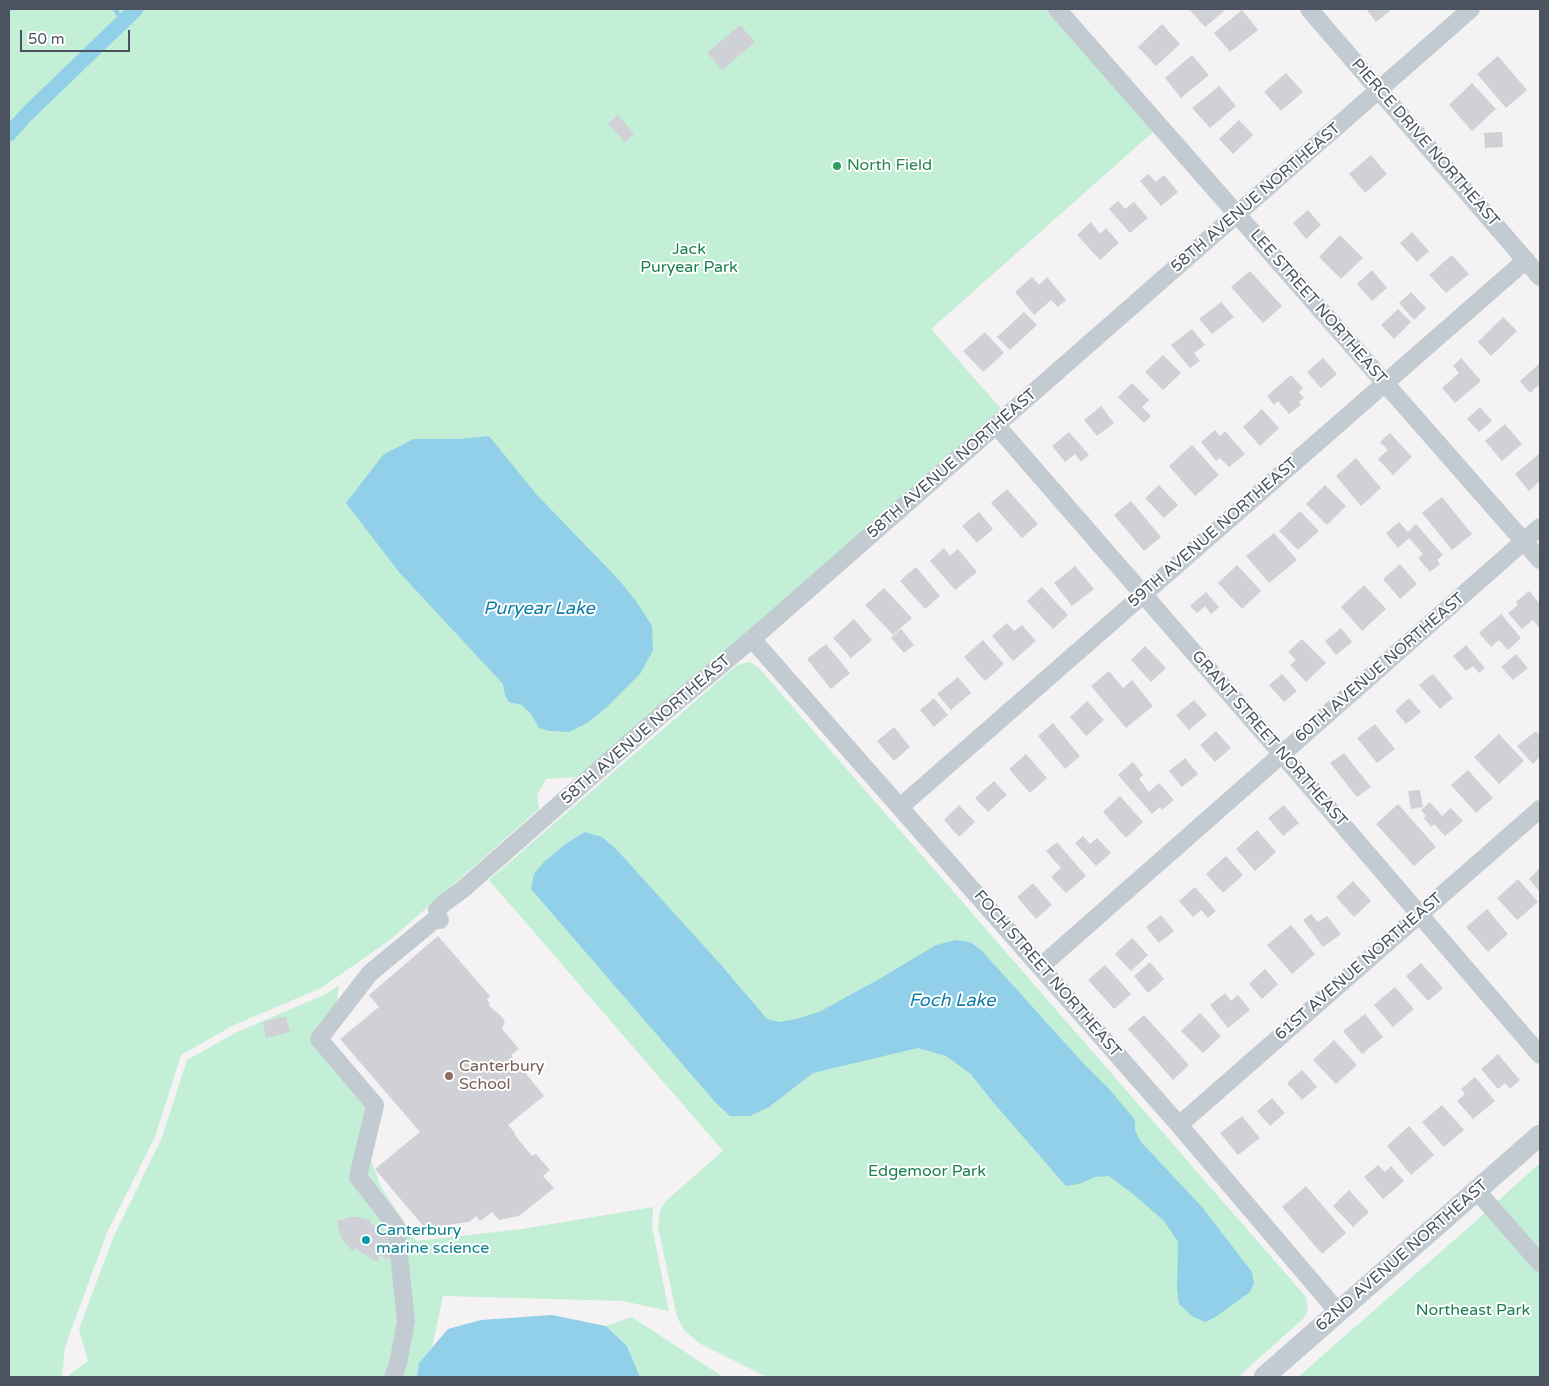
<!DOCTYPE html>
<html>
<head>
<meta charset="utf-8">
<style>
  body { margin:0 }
  #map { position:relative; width:1549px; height:1386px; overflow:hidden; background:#f4f2f2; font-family:"Varela Round",sans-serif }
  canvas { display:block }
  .frame { position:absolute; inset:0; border:10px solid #4a535f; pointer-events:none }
  .scale { position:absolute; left:20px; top:30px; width:110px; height:22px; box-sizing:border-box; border:2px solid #4a535f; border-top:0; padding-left:6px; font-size:15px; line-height:18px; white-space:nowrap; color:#4a535f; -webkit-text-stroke:4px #fff; paint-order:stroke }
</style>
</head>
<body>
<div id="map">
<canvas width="1549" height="1386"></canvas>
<div class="frame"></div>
<div class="scale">50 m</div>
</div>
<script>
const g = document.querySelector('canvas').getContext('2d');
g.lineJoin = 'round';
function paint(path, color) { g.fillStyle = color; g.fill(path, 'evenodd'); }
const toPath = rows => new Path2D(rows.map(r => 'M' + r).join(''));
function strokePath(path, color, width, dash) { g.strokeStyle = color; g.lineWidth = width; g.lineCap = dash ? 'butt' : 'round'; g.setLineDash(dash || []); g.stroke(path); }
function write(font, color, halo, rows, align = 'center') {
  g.font = font + ' "Varela Round",sans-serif'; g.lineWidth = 4; g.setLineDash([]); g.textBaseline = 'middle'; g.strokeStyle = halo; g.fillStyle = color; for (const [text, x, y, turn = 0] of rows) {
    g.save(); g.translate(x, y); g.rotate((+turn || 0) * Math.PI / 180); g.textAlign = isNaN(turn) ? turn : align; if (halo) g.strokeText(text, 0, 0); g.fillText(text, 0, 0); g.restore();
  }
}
const green = toPath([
  [9,9,1047,9,1153,132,931,329,1002,410,705,671,577,777,546,779,537,795,539,809,390,940,321,988,234,1025,181,1055,155,1137,106,1235,65,1347,62,1377,9,1377],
  [750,662,758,667,1306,1297,1308,1310,1304,1318,1238,1377,767,1377,699,1343,684,1330,677,1317,658,1227,660,1210,667,1200,723,1151,489,880,737,665],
  [339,985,337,1002,312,1033,367,1106,351,1175,389,1229,398,1320,391,1360,384,1377,69,1377,69,1375,88,1361,79,1329,113,1238,161,1140,187,1060,237,1032,324,995],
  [371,1161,381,1187,416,1241,522,1229,653,1207,652,1227,669,1311,623,1301,443,1296,432,1347,419,1364,417,1377,402,1377,404,1227,367,1176],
  [1540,1163,1540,1377,1298,1377,1468,1228],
  [632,1317,723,1377,640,1377,627,1346,606,1326]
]);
const water = toPath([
  [489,436,537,495,619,580,636,601,652,626,653,650,640,674,607,707,587,723,569,732,550,731,539,728,531,714,522,705,509,702,505,695,503,684,399,572,346,503,383,455,413,439,458,439],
  [585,832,602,837,617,850,722,966,767,1019,779,1022,796,1019,819,1012,881,978,936,945,956,940,970,942,981,950,1083,1063,1109,1089,1135,1120,1135,1130,1141,1142,1202,1207,1252,1272,1254,1283,1250,1292,1217,1316,1206,1322,1193,1317,1179,1304,1177,1289,1178,1242,1164,1221,1133,1194,1109,1176,1095,1177,1079,1184,1066,1186,992,1101,971,1074,946,1056,918,1048,813,1073,769,1107,750,1116,730,1116,716,1103,531,889,534,874,544,862,567,843],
  [552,1315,606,1326,627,1346,640,1377,417,1377,419,1363,448,1329,481,1320]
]);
const stream = toPath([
  [115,9,123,22]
]);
const canal = toPath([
  [9,134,28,113,136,9]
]);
const building = toPath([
  [1189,9,1222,9,1224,11,1205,27],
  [1366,9,1390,9,1391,10,1376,22],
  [1242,10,1258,30,1230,52,1214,33],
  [1162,24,1180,44,1156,66,1138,47],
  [740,25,755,42,722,70,707,53],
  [1192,55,1209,75,1181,98,1165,78],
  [1498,56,1527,90,1506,108,1477,74],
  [1286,73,1303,92,1281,111,1264,92],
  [1472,83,1496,109,1472,131,1449,105],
  [1219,86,1236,106,1210,128,1192,108],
  [618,115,634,134,625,142,608,124],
  [1239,120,1253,135,1233,154,1219,139],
  [1502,132,1503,147,1485,148,1484,133],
  [1371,155,1387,174,1365,193,1349,174],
  [1148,174,1156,182,1164,175,1178,192,1161,206,1140,181],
  [1118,201,1125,209,1134,202,1148,218,1130,233,1109,209],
  [1308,210,1321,225,1306,239,1293,223],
  [1091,222,1100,234,1106,228,1119,243,1100,260,1077,235],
  [1412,232,1429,251,1417,262,1400,243],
  [1340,235,1363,258,1341,279,1319,257],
  [1452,255,1469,274,1446,293,1429,275],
  [1372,270,1387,288,1372,301,1357,284],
  [1250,271,1282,306,1263,323,1231,287],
  [1032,277,1039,285,1047,277,1066,300,1058,307,1051,300,1034,315,1015,292],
  [1411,292,1426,308,1414,320,1399,303],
  [1221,302,1234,317,1212,334,1199,319],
  [1398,309,1411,322,1394,339,1381,325],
  [1024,312,1037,325,1010,350,997,337],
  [1503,317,1517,331,1491,356,1478,342],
  [1192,329,1205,345,1194,353,1200,361,1190,368,1171,345],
  [985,332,1004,353,983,372,963,351],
  [1163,355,1181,373,1163,390,1145,372],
  [1323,358,1337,374,1321,388,1307,372],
  [1461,358,1481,381,1455,403,1442,388,1459,373,1453,366],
  [1540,363,1540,384,1530,393,1520,381],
  [1291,375,1303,388,1299,392,1304,398,1299,402,1301,405,1289,414,1278,401,1274,405,1267,396],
  [1132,383,1149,400,1142,407,1151,416,1144,423,1118,397],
  [1101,406,1114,423,1097,436,1084,420],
  [1480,407,1492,421,1479,432,1467,419],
  [1262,409,1279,428,1260,446,1243,427],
  [1505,424,1522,444,1502,461,1485,441],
  [1215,430,1220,436,1225,431,1245,454,1229,467,1220,458,1216,461,1201,442],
  [1069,432,1089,455,1081,462,1075,454,1065,462,1052,446],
  [1390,433,1412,457,1393,475,1378,459,1388,450,1380,442],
  [1192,445,1219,475,1195,496,1169,466],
  [1540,453,1540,481,1529,491,1515,474],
  [1356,458,1381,488,1361,506,1336,476],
  [1159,485,1178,505,1164,518,1145,498],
  [1325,485,1346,506,1327,525,1306,504],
  [1007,489,1038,524,1022,538,991,503],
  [1442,497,1472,534,1452,550,1422,513],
  [1131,501,1161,537,1144,551,1114,515],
  [1300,511,1319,531,1298,550,1279,531],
  [979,512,993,529,977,543,962,526],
  [1399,522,1408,532,1416,524,1443,555,1437,560,1440,564,1430,572,1418,558,1423,554,1409,538,1398,548,1386,533],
  [1274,533,1297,560,1269,583,1246,556],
  [944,548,950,556,958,549,977,572,955,590,930,561],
  [1400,564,1417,584,1400,599,1383,579],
  [1237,565,1261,591,1242,609,1218,583],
  [1075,566,1094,589,1072,606,1054,583],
  [916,567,940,596,925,609,900,581],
  [1364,585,1386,609,1362,631,1341,607],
  [1042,587,1068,615,1053,629,1027,601],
  [884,588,912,618,893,635,865,605],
  [1529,591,1540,604,1540,629,1533,620,1522,629,1508,613,1518,605,1516,602],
  [1206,592,1219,607,1211,614,1205,606,1197,613,1190,606],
  [1501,614,1521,638,1508,650,1499,640,1491,647,1479,633],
  [854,619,872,640,851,658,833,638],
  [1007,623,1014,631,1022,625,1036,641,1013,661,992,636],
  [1341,628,1352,642,1336,655,1325,641],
  [901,629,914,645,904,653,891,638],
  [1302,639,1326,663,1306,682,1290,665,1296,660,1288,652],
  [983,640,1004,664,985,681,964,657],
  [826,644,850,673,831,689,807,659],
  [1466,645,1485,668,1479,673,1473,666,1466,671,1453,656],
  [1145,646,1166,668,1151,682,1131,660],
  [1516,654,1528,668,1513,680,1501,667],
  [1109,671,1123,688,1132,680,1153,706,1126,728,1091,686],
  [1282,674,1297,691,1284,702,1269,685],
  [1433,674,1453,698,1440,709,1419,685],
  [958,677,971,693,951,710,937,694],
  [934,698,948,715,934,727,920,710],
  [1409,698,1421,712,1406,724,1395,711],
  [1194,700,1207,715,1189,730,1176,715],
  [1087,701,1104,720,1086,736,1070,717],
  [1053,723,1080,756,1065,769,1038,736],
  [1375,724,1395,749,1377,763,1357,738],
  [894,727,910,747,894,761,877,741],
  [1216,731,1231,748,1215,762,1200,745],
  [1536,731,1540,736,1540,757,1533,764,1517,746],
  [1499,734,1524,761,1499,784,1474,757],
  [1344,753,1371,787,1357,797,1330,763],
  [1026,754,1047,778,1030,793,1009,769],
  [1185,758,1198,774,1182,787,1169,771],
  [1133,762,1143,775,1139,779,1149,792,1159,783,1174,800,1162,810,1160,807,1152,814,1118,775],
  [1468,770,1493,798,1476,813,1451,785],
  [994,781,1007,795,988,812,975,798],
  [1420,790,1423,807,1411,809,1408,791],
  [1120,796,1143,822,1126,838,1103,812],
  [1430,802,1442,816,1451,808,1463,821,1445,836,1434,824,1431,827,1424,818,1426,816,1421,810],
  [1398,804,1436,847,1414,866,1376,824],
  [959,805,975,822,959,837,944,820],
  [1284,805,1299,823,1283,836,1268,818],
  [1257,830,1276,852,1255,871,1236,849],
  [1083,836,1090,844,1097,838,1111,853,1096,866,1075,843],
  [1057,842,1086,876,1066,893,1051,877,1061,868,1046,851],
  [1226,856,1243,875,1223,893,1206,874],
  [1540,868,1540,892,1529,879],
  [1518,879,1538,902,1517,920,1497,898],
  [1353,881,1371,901,1354,917,1336,897],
  [1033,883,1052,905,1036,919,1017,897],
  [1195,887,1216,911,1208,918,1201,910,1193,917,1179,901],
  [1487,909,1508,934,1488,952,1466,927],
  [1311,914,1318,922,1327,916,1341,934,1323,947,1303,920],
  [1161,915,1174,931,1159,943,1146,927],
  [1291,925,1315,954,1292,974,1267,945],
  [438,936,490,996,487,999,490,1004,489,1006,499,1014,505,1021,502,1029,519,1049,511,1055,544,1096,508,1125,515,1133,514,1134,532,1156,536,1154,550,1170,543,1176,554,1188,519,1216,499,1220,492,1212,480,1221,476,1216,469,1222,425,1228,375,1169,420,1132,340,1039,379,1007,369,995],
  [1132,938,1148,955,1131,971,1115,954],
  [1150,962,1164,979,1148,993,1134,976],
  [1421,963,1443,988,1428,1001,1406,976],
  [1105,965,1131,994,1114,1009,1088,980],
  [1265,969,1278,984,1262,999,1249,984],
  [1395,987,1414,1009,1393,1027,1374,1005],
  [1225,993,1231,1001,1238,995,1250,1010,1228,1028,1210,1005],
  [1200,1013,1221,1036,1203,1053,1181,1031],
  [1365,1014,1383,1037,1362,1054,1343,1031],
  [1144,1015,1189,1065,1173,1080,1128,1029],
  [286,1016,290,1032,266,1038,263,1022],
  [1334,1040,1357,1065,1336,1084,1313,1060],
  [1498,1054,1520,1080,1510,1089,1505,1083,1498,1089,1481,1069],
  [1302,1070,1317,1087,1302,1100,1287,1083],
  [1475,1077,1495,1101,1473,1119,1457,1101,1465,1094,1461,1089],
  [1272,1098,1285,1113,1270,1126,1257,1111],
  [1442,1105,1464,1130,1444,1147,1422,1122],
  [1242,1116,1260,1138,1238,1155,1220,1133],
  [1409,1126,1434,1155,1411,1175,1387,1146],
  [1378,1165,1385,1172,1391,1166,1404,1181,1383,1199,1364,1177],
  [1306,1186,1346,1233,1322,1254,1282,1207],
  [1349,1190,1369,1212,1353,1227,1333,1206],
  [351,1217,359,1217,371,1220,370,1223,392,1236,388,1241,394,1245,397,1256,386,1259,380,1255,377,1262,355,1248,353,1252,341,1238,337,1221]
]);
const minor = toPath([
  [1057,9,1540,560],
  [1309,9,1540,277],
  [996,425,1282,754,1540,1055],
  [752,639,1179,1125,1338,1312],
  [900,807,1526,260],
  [440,920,438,917,437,910,444,903,462,890,661,715,752,639,1471,9],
  [1040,967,1540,527],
  [1179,1125,1540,809],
  [1477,1191,1540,1263],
  [393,1377,398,1364,406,1321,396,1226,358,1177,375,1105,319,1039,370,973,438,917]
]);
const tertiary = toPath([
  [1264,1377,1540,1135]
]);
const markers = [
  [837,166,5,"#2e9e5b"],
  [449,1076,5,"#8d6e63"],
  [366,1240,5,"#0f9aa8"]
];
const streetNames = [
  ["PIERCE DRIVE NORTHEAST",1425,143,49],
  ["58TH AVENUE NORTHEAST",1256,198,-41],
  ["LEE STREET NORTHEAST",1318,307,49],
  ["58TH AVENUE NORTHEAST",952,464,-41],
  ["59TH AVENUE NORTHEAST",1213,533,-41],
  ["60TH AVENUE NORTHEAST",1380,668,-41],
  ["58TH AVENUE NORTHEAST",646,730,-41],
  ["GRANT STREET NORTHEAST",1269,739,49],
  ["61ST AVENUE NORTHEAST",1359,967,-41],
  ["FOCH STREET NORTHEAST",1047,974,49],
  ["62ND AVENUE NORTHEAST",1402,1256,-41]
];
const leisureNames = [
  ["North Field",847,166]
];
const parkNames = [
  ["Jack",689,250],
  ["Puryear Park",689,268],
  ["Edgemoor Park",927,1172],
  ["Northeast Park",1473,1311]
];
const educationNames = [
  ["Canterbury",459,1067],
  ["School",459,1085]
];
const cultureNames = [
  ["Canterbury",376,1231],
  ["marine science",376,1249]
];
const waterNames = [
  ["Puryear Lake",539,609],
  ["Foch Lake",952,1001]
];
paint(green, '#c3efd7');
paint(water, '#92d0ea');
strokePath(stream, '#92d0ea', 4.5);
strokePath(canal, '#92d0ea', 15);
paint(building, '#cfd1d6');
strokePath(minor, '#c3cbd2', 18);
strokePath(tertiary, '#c3cbd2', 21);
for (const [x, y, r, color] of markers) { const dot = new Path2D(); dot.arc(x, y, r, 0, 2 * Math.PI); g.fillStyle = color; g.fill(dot); strokePath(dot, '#fff', 2); }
write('16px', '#4a535f', '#fff', streetNames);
write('16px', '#27864d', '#fff', leisureNames, 'left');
write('16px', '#1b7f55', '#fff', parkNames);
write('16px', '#785e54', '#fff', educationNames, 'left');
write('16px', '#0d838f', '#fff', cultureNames, 'left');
write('italic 18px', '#127eaa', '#fff', waterNames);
</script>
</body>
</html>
